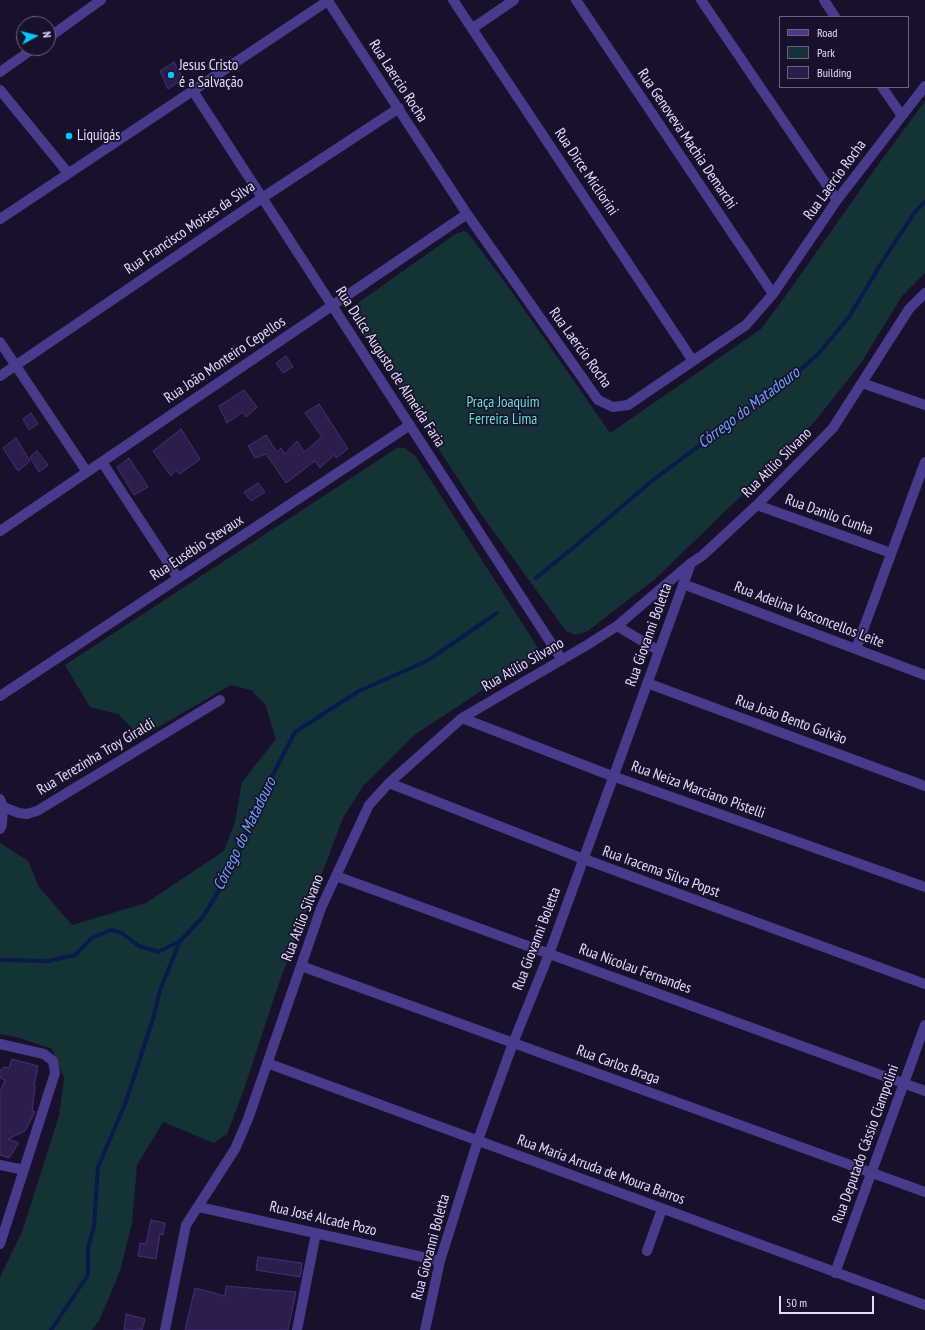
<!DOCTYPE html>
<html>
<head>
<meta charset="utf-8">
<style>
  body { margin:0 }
  #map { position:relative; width:925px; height:1330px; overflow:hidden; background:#19112b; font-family:"PT Sans Narrow",sans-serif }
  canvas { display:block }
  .legend { position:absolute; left:779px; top:16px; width:130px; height:72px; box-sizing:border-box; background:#19112b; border:1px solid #6a6280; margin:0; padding:5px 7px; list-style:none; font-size:12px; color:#e4dbff }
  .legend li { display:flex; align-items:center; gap:8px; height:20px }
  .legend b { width:20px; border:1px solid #6a6280 }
  .north { position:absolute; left:16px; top:16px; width:40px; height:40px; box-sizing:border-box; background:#19112b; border:1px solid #6a6280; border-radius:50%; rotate:83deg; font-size:11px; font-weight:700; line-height:16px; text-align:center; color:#e4dbff }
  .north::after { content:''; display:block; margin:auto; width:14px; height:18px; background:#07c7ff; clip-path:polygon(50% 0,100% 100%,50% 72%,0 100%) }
  .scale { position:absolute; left:779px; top:1296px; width:95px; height:18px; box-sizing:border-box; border:2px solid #e4dbff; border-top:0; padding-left:5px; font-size:12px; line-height:14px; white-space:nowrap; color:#e4dbff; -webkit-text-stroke:3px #19112b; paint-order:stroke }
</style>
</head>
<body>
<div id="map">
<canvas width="925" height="1330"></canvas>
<ul class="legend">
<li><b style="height:5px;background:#483b8b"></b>Road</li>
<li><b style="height:11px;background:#143336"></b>Park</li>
<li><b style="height:11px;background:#2c1d4d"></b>Building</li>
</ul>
<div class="north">N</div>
<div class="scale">50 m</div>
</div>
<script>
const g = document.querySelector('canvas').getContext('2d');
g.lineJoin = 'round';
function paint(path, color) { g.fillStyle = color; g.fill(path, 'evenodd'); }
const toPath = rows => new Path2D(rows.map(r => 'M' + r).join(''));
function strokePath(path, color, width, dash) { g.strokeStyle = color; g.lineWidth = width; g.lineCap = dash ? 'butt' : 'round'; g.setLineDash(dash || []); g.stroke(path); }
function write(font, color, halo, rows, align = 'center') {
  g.font = font + ' "PT Sans Narrow",sans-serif'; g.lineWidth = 3.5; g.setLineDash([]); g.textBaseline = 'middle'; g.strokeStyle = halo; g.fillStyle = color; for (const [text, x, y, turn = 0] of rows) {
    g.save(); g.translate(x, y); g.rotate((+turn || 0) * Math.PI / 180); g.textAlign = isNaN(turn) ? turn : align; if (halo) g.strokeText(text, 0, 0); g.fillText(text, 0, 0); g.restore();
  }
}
const green = toPath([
  [925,101,925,273,902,296,861,363,816,420,766,472,655,579,588,631,576,635,566,631,483,517,353,318,351,312,355,305,454,235,463,231,468,233,512,292,610,433,761,329,782,301,877,166],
  [397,448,405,448,416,457,540,651,532,662,499,679,413,736,363,786,343,818,329,855,279,983,244,1089,227,1134,214,1143,163,1122,137,1165,132,1223,120,1271,99,1321,92,1330,0,1330,0,1277,22,1232,59,1116,64,1078,52,1049,20,1038,0,1034,0,843,28,861,39,887,72,925,146,903,224,851,235,822,242,782,276,739,265,704,251,690,231,685,141,737,118,714,90,707,65,665]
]);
const stream = toPath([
  [536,578,579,543,653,480,791,378,818,354,849,317,882,262,915,212,925,202],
  [0,960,48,961,75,955,92,938,111,930,122,933,139,946,158,952,180,941],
  [51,1330,88,1275,88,1248,94,1226,98,1167,125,1104,153,1019,160,990,180,941,203,917,232,868,266,788,295,732,359,691,427,661,497,613]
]);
const building = toPath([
  [174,62,183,79,168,89,160,71,174,62],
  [286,356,293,367,283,373,276,363,286,356],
  [244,390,257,407,246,417,243,412,227,423,219,406,244,390],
  [319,404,348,449,336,458,334,455,320,468,315,461,286,483,266,454,255,458,248,446,266,435,277,452,281,448,285,454,297,441,304,452,322,437,305,413,319,404],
  [31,413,38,424,29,430,23,419,31,413],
  [181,429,200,459,180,474,176,470,171,476,153,451,181,429],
  [16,438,30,461,18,471,3,448,16,438],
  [37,451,48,465,39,472,30,457,37,451],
  [129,458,148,487,134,495,117,467,129,458],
  [258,483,265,492,251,501,244,492,258,483],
  [12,1059,38,1066,34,1086,35,1087,32,1111,35,1112,25,1131,8,1139,19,1143,9,1158,0,1155,0,1092,5,1080,0,1078,0,1070,4,1067,9,1068,12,1059],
  [151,1220,165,1223,163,1235,160,1234,156,1259,138,1256,140,1243,146,1244,151,1220],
  [258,1257,302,1263,301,1273,300,1277,256,1270,258,1257],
  [226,1286,296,1292,288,1330,185,1330,195,1288,225,1296,226,1286],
  [126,1314,145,1319,142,1330,124,1330,126,1314]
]);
const minor = toPath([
  [453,0,693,361],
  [576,0,773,294],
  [701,0,837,200],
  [824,0,835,17],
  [328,1,467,214,598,400,613,407,628,405,746,325,773,294,837,200,925,86],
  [473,28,514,0],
  [48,38,101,0],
  [0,72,34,48],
  [882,87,902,116],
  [0,90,68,173],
  [193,91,562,660],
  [0,219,329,0],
  [0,342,87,472],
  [0,376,262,198,399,108],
  [862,383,925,405],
  [102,462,178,578],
  [757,505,891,553],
  [0,531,467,214],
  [683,584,925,675],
  [617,626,659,651],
  [856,649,925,462],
  [647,683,925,786],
  [0,696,410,425],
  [462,718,604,773,925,887],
  [389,783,573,855,925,984],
  [0,799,3,807,2,825,0,829],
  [3,807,19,813,27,814,37,811,220,700],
  [336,876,925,1091],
  [301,966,925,1192],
  [0,1044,44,1054,53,1061,55,1073,0,1244],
  [267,1063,925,1305],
  [0,1165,24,1170],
  [199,1207,440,1261],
  [647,1251,662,1209],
  [835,1273,925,1025],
  [165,1330,186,1225,235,1149,248,1119,321,908,369,805,389,783,462,718,587,645,617,626,691,563,702,556,757,505,833,428,909,309,925,293],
  [297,1330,316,1233],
  [425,1330,440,1261,478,1140,513,1043,549,954,691,563]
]);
const markers = [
  [171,75,4,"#07c7ff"],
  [69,136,4,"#07c7ff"]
];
const poiNames = [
  ["Jesus Cristo",179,66],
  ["é a Salvação",179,83],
  ["Liquigás",77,136]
];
const streetNames = [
  ["Rua Laercio Rocha",398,81,57],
  ["Rua Genoveva Machia Demarchi",687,139,56],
  ["Rua Dirce Micliorini",586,172,56],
  ["Rua Laercio Rocha",835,180,-54],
  ["Rua Francisco Moises da Silva",190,228,-34],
  ["Rua Laercio Rocha",580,348,54],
  ["Rua João Monteiro Cepellos",225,360,-34],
  ["Rua Dulce Augusto de Almeida Faria",390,367,57],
  ["Rua Atílio Silvano",777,463,-45],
  ["Rua Danilo Cunha",829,515,20],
  ["Rua Eusébio Stevaux",197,548,-33],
  ["Rua Adelina Vasconcellos Leite",809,615,21],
  ["Rua Giovanni Boletta",649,635,-70],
  ["Rua Atílio Silvano",523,665,-30],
  ["Rua João Bento Galvão",791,720,20],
  ["Rua Terezinha Troy Giraldi",96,757,-31],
  ["Rua Neiza Marciano Pistelli",698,790,20],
  ["Rua Iracema Silva Popst",661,872,20],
  ["Rua Atílio Silvano",303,918,-69],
  ["Rua Giovanni Boletta",537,939,-69],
  ["Rua Nicolau Fernandes",635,969,20],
  ["Rua Carlos Braga",618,1065,20],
  ["Rua Deputado Cássio Ciampolini",866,1144,-70],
  ["Rua Maria Arruda de Moura Barros",601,1170,20],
  ["Rua José Alcade Pozo",323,1219,13],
  ["Rua Giovanni Boletta",431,1247,-75]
];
const parkNames = [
  ["Praça Joaquim",503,403],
  ["Ferreira Lima",503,420]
];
const waterNames = [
  ["Córrego do Matadouro",749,408,-37],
  ["Córrego do Matadouro",245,834,-64]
];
paint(green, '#143336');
strokePath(stream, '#0a1a4b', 4);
paint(building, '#2c1d4d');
strokePath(building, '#472e79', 1);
strokePath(minor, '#483b8b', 10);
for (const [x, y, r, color] of markers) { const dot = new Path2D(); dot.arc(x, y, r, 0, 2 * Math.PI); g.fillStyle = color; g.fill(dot); strokePath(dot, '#19112b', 1.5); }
write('15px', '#e4dbff', '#19112b', poiNames, 'left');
write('15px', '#e4dbff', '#19112b', streetNames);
write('15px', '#64e2d3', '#19112b', parkNames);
write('italic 16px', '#69a7ff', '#19112b', waterNames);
</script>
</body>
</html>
